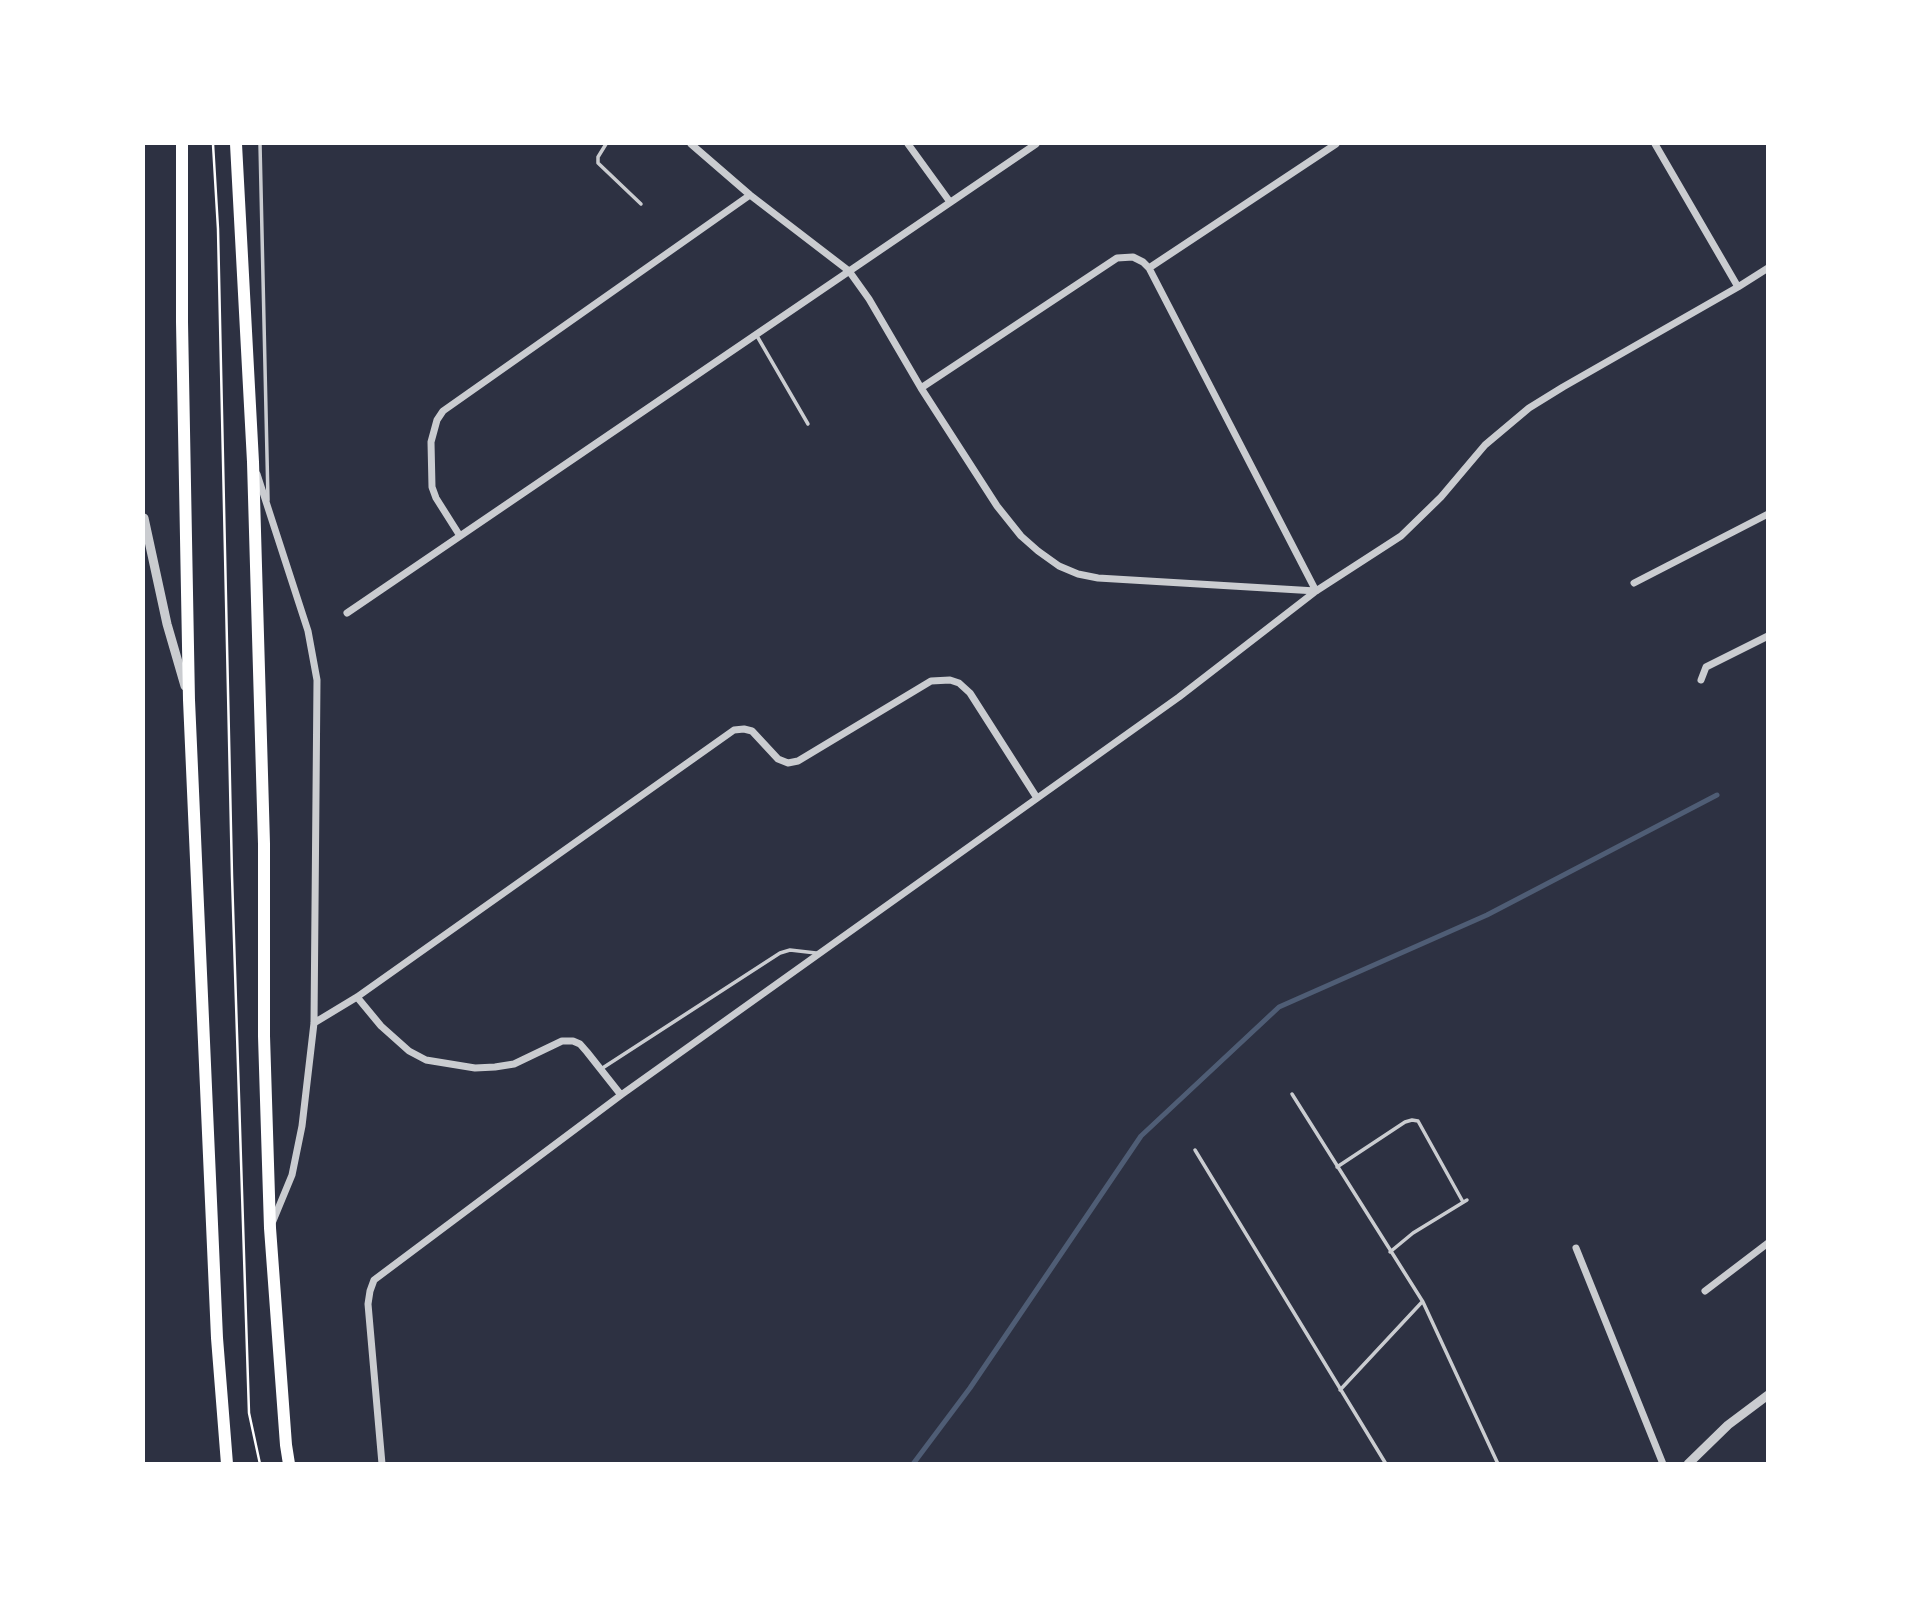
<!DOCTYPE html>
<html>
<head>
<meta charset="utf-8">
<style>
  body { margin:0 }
  #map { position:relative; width:1911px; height:1607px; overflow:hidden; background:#2d3142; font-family:"Asap Condensed",sans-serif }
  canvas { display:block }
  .frame { position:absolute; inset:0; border:145px solid #fff; pointer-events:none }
</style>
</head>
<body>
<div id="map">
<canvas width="1911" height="1607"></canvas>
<div class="frame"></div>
</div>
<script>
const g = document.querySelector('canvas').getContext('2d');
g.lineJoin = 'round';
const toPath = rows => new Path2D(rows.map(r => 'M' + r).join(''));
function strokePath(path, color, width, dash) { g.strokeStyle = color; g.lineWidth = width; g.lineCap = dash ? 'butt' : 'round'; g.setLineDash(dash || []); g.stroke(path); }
const stream = toPath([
  [913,1464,970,1388,1141,1136,1279,1007,1487,915,1717,795]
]);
const path = toPath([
  [213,144,218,229,232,876,249,1413,260,1464]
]);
const service = toPath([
  [260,144,268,500],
  [606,144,598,157,598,163,641,204],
  [757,336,808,424],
  [601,1069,780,953,790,950,816,953],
  [1292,1094,1423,1302,1498,1464],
  [1195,1150,1386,1464],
  [1337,1167,1405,1122,1412,1120,1418,1121,1463,1202],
  [1390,1252,1413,1233,1467,1200],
  [1340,1390,1422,1302]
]);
const minor = toPath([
  [691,144,750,195,849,271,869,299,921,388,997,506,1021,536,1038,551,1059,566,1078,574,1098,578,1316,591],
  [908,144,950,202],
  [1655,144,1738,287],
  [1149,268,1336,144],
  [921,388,1117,258,1133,257,1143,262,1149,268,1316,591],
  [257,474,308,631,317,680,314,1023,302,1126,292,1175,273,1221],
  [460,536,436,498,432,487,431,442,437,420,443,411,750,195],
  [1634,583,1768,514],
  [347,613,1036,144],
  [1701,680,1706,667,1768,636],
  [357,997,381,1026,409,1051,426,1060,475,1068,495,1067,514,1064,562,1041,573,1041,580,1044,587,1052,621,1095],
  [314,1023,357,997,734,730,744,729,752,731,778,759,788,763,798,761,931,681,950,680,959,683,970,693,1037,798],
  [1576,1248,1663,1464],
  [1705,1291,1768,1243],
  [382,1464,368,1304,370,1291,374,1280,621,1095,1179,697,1316,591,1401,536,1441,497,1485,445,1529,408,1563,387,1738,287,1768,268]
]);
const tertiary = toPath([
  [144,518,167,624,185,686],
  [1688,1464,1728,1425,1768,1395]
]);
const trunk = toPath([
  [182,144,182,322,189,700,217,1338,227,1464],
  [236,144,253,462,264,844,264,1036,270,1228,286,1445,289,1464]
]);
strokePath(stream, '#4f5d75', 5);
strokePath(path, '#fff', 2.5);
strokePath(service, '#caccd0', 3.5);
strokePath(minor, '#caccd0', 7);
strokePath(tertiary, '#caccd0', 9);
strokePath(trunk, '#fff', 12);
</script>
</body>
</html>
